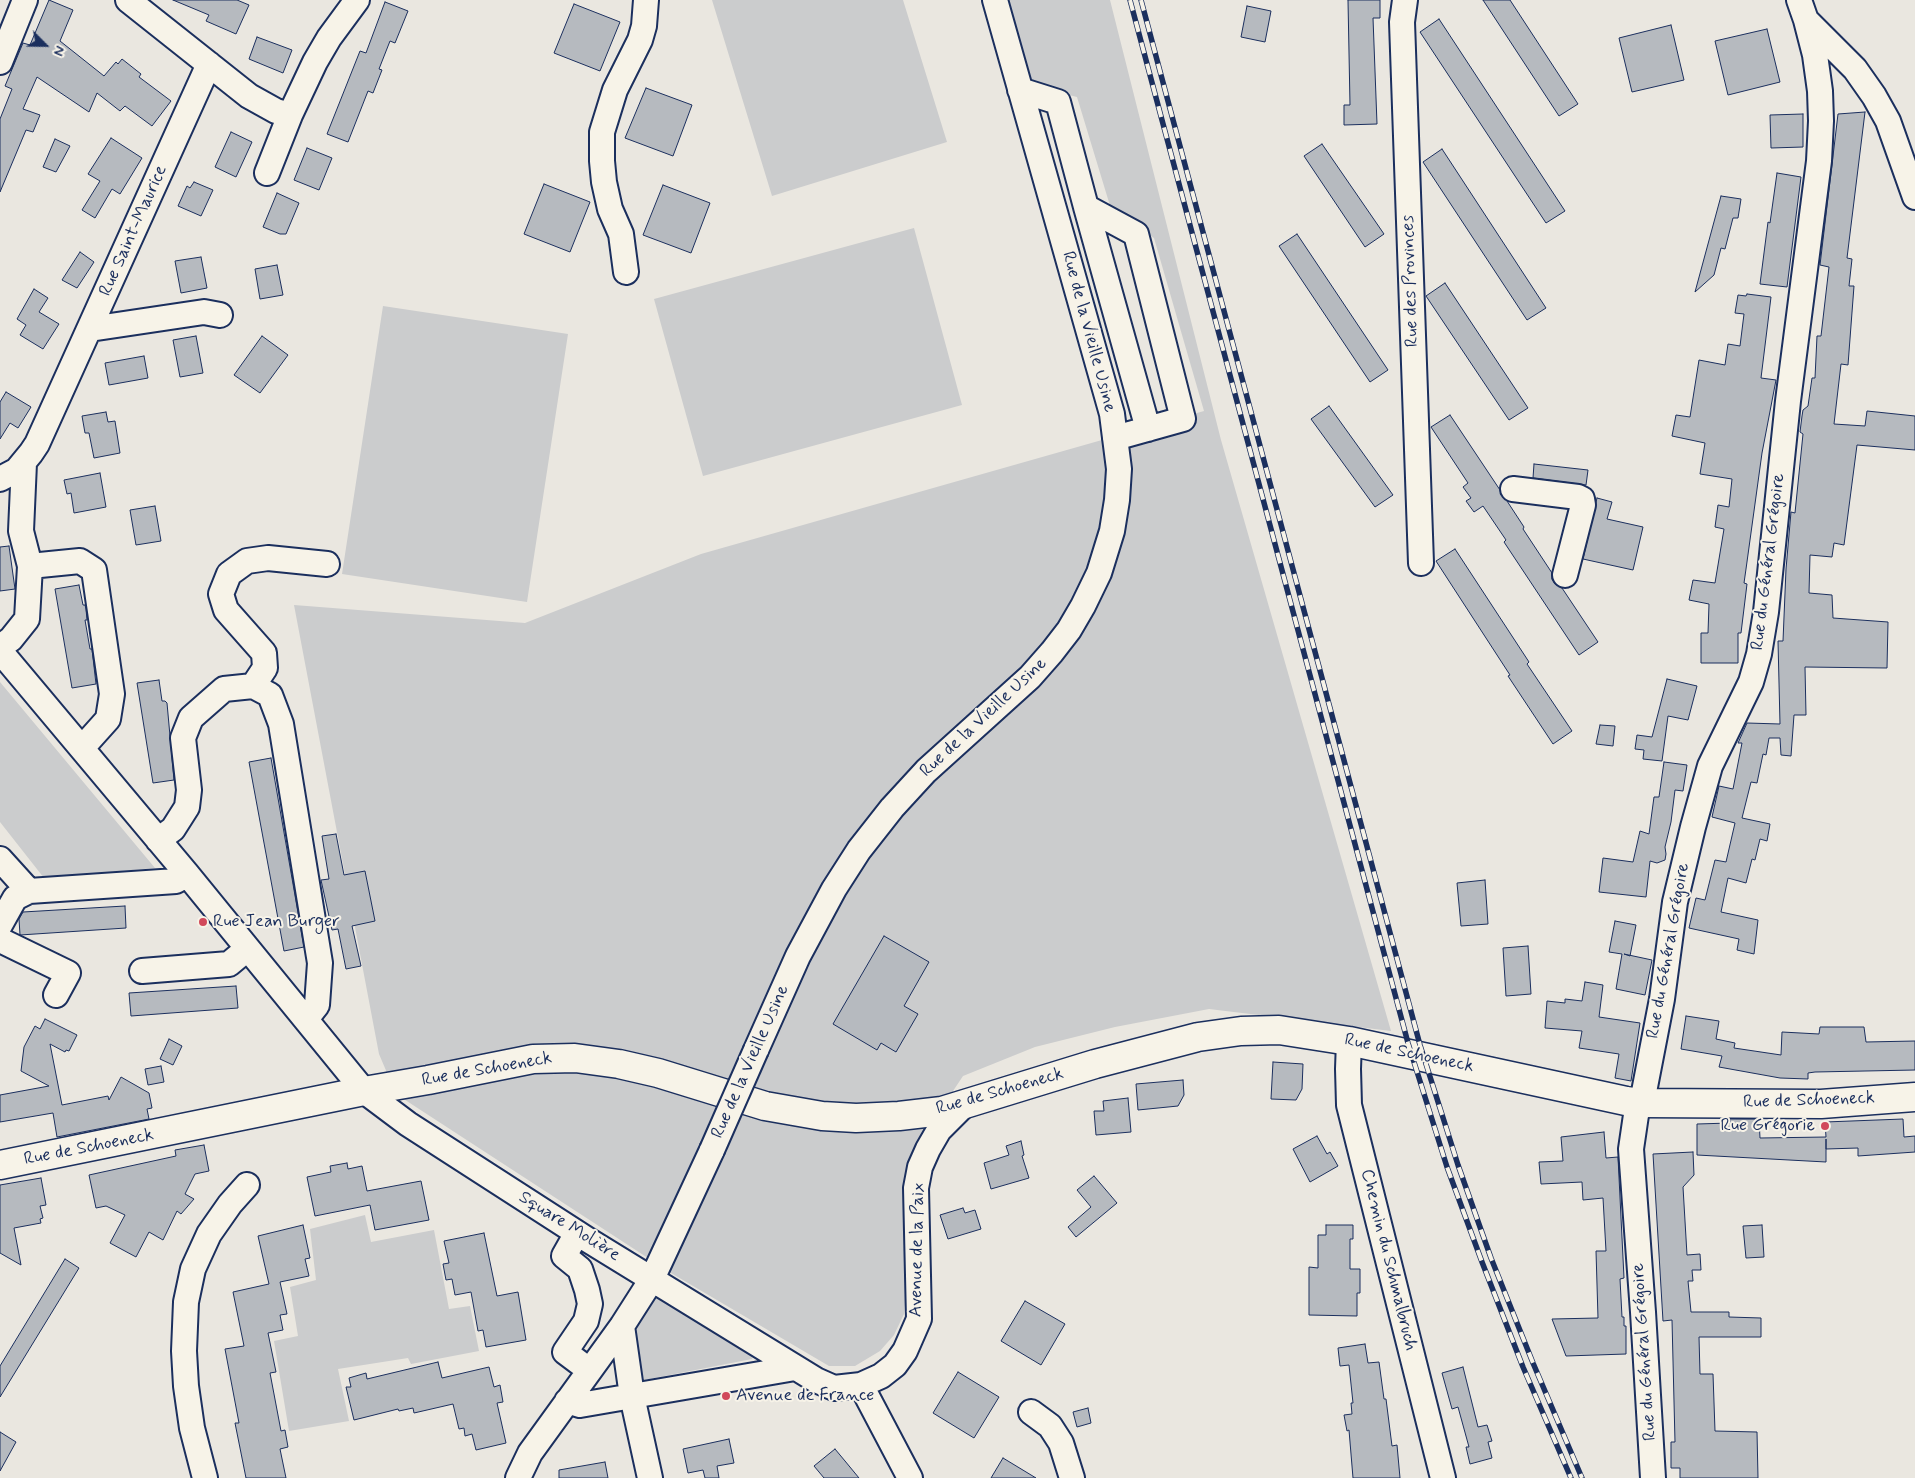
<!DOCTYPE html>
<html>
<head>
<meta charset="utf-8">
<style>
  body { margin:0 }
  #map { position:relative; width:1915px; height:1478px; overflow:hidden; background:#eae7e0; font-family:Mynerve,sans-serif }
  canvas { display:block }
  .north { position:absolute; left:20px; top:20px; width:50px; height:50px; -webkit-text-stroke:4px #f7f3e8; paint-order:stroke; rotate:113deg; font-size:14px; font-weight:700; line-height:20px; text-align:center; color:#1b2f5e }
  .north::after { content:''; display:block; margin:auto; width:18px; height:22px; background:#1b2f5e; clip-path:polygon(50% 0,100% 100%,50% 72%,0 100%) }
</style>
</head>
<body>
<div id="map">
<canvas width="1915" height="1478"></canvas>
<div class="north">N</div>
</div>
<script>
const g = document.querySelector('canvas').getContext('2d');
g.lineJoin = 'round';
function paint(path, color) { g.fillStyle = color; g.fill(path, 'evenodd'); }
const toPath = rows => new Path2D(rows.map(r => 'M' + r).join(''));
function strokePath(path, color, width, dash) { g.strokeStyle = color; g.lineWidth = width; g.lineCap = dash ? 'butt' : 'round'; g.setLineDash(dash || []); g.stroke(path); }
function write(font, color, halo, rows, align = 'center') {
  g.font = font + ' Mynerve,sans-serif'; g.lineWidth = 4; g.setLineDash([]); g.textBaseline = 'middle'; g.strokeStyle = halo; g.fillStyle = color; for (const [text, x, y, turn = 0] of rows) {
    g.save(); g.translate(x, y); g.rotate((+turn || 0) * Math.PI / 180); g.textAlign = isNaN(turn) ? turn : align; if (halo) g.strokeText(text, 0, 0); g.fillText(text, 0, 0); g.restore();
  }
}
const green = toPath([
  [712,0,903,0,947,142,772,196],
  [998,0,1110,0,1221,440,1391,1031,1209,1009,1115,1027,1035,1047,963,1076,941,1109,907,1280,904,1314,894,1335,880,1351,855,1366,829,1366,671,1273,396,1094,379,1054,294,605,525,623,701,554,1204,411,1154,238,1111,209,1077,97,1022,83],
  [914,228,962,405,703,476,654,299],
  [383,306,568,334,527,602,342,574],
  [0,682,155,868,44,878,0,822],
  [365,1215,371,1242,434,1230,449,1309,470,1306,479,1351,411,1364,408,1358,338,1369,349,1421,289,1431,274,1341,298,1336,290,1287,316,1280,310,1229],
  [660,1296,754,1353,752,1359,644,1380,630,1329,651,1299]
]);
const building = toPath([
  [49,0,73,10,60,41,104,76,116,62,118,64,122,59,141,74,139,77,171,101,152,126,125,106,120,111,97,93,89,112,37,77,23,109,40,115,33,132,26,130,0,192,0,119,12,89,5,86,23,43,30,45,49,0],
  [173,0,237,0,249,5,236,34,206,21,209,15,173,0],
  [1348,0,1380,0,1380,18,1373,18,1377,124,1344,125,1344,105,1350,105,1348,0],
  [1483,0,1510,0,1578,104,1559,116,1483,0],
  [385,2,408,11,395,43,390,41,379,69,382,70,373,93,368,91,348,142,327,134,360,51,366,53,385,2],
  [574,4,620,22,600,71,554,53,574,4],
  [1247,6,1271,11,1265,42,1241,37,1247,6],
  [1439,19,1565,211,1546,223,1420,32,1439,19],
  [1671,25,1684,80,1632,92,1619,38,1671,25],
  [1767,29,1780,82,1728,95,1715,41,1767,29],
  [257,37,292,50,283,73,249,59,257,37],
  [646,88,692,105,673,156,625,138,646,88],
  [1865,112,1847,258,1852,259,1849,286,1854,286,1848,365,1841,364,1834,424,1865,426,1867,411,1915,416,1915,450,1857,445,1844,545,1834,543,1832,557,1810,555,1809,593,1832,595,1833,618,1888,622,1887,668,1805,667,1806,715,1794,715,1791,756,1781,755,1780,738,1769,738,1766,755,1763,754,1757,783,1751,782,1742,818,1770,824,1767,841,1760,839,1755,860,1752,859,1746,883,1728,878,1721,912,1758,920,1754,954,1737,950,1739,939,1689,928,1696,898,1705,900,1715,860,1726,862,1735,823,1712,817,1719,786,1733,789,1742,743,1738,743,1747,723,1780,724,1778,641,1783,641,1786,569,1791,512,1795,513,1803,434,1800,432,1802,416,1803,410,1808,406,1812,378,1815,378,1817,336,1821,336,1829,267,1820,265,1838,114,1865,112],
  [1803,114,1803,147,1771,148,1770,115,1803,114],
  [231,132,252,142,236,177,215,167,231,132],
  [111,138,142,158,120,194,112,189,95,218,82,210,100,181,88,174,111,138],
  [55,139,70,146,56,172,43,167,55,139],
  [1322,144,1384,234,1365,247,1304,156,1322,144],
  [307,148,332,158,319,190,294,180,307,148],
  [1442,149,1546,308,1527,320,1423,162,1442,149],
  [1777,173,1801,177,1787,287,1760,284,1768,222,1770,223,1777,173],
  [194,182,213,190,201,216,178,206,187,186,190,188,194,182],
  [544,184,590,202,570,252,524,234,544,184],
  [663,185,710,203,691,253,643,235,663,185],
  [277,193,299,203,286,234,280,234,263,227,277,193],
  [1721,196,1741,199,1738,218,1733,218,1725,249,1721,248,1714,275,1695,292,1721,196],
  [1297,234,1388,370,1370,382,1279,246,1297,234],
  [80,252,94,262,77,288,62,280,80,252],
  [201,257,207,288,181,293,175,261,201,257],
  [277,265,283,295,260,299,255,269,277,265],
  [1445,283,1528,408,1509,420,1426,296,1445,283],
  [34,289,48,298,39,312,59,324,43,349,20,335,26,325,17,319,34,289],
  [1747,294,1771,297,1761,378,1776,380,1762,453,1746,569,1744,583,1747,584,1741,633,1738,633,1738,663,1701,663,1701,633,1708,633,1709,604,1689,600,1693,580,1715,583,1724,529,1715,527,1718,505,1729,507,1732,479,1700,474,1705,443,1672,436,1676,415,1690,417,1699,360,1725,365,1728,344,1740,346,1744,314,1735,313,1738,295,1746,296,1747,294],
  [196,336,203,373,180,377,173,340,196,336],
  [262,336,288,355,260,393,234,375,262,336],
  [144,356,148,378,109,385,105,363,144,356],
  [6,392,31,407,18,428,10,423,0,439,0,402,6,392],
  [1329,406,1393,495,1375,507,1311,419,1329,406],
  [106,412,108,422,115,421,120,453,94,458,89,433,85,433,82,416,106,412],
  [1450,415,1500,490,1501,495,1507,501,1524,527,1523,529,1552,573,1552,579,1555,584,1562,588,1598,642,1579,655,1504,542,1506,540,1483,506,1474,512,1466,501,1471,498,1463,487,1468,483,1431,427,1450,415],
  [1534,464,1588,470,1586,485,1533,478,1534,464],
  [100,473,106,507,74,513,71,493,67,494,64,480,100,473],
  [1597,498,1612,502,1607,519,1643,527,1633,570,1583,559,1597,498],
  [155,506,161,541,136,545,130,510,155,506],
  [9,546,15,589,0,591,0,547,9,546],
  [1455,549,1529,662,1527,664,1572,731,1553,744,1508,676,1510,675,1436,561,1455,549],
  [79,585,83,605,85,605,86,609,87,620,85,620,90,649,92,649,96,684,72,688,55,589,79,585],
  [1667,679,1697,686,1688,720,1668,716,1662,761,1643,759,1644,750,1635,749,1637,735,1652,737,1667,679],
  [159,680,162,701,165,701,167,703,174,780,153,783,137,683,159,680],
  [1600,725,1615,726,1613,746,1596,744,1600,725],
  [271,758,304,947,284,951,249,762,271,758],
  [1664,762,1687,765,1683,791,1675,790,1671,822,1665,847,1666,854,1665,860,1657,863,1650,861,1646,897,1599,892,1603,858,1633,862,1640,831,1649,834,1654,797,1659,797,1664,762],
  [336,834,344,875,365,871,375,921,352,926,361,966,346,969,338,929,332,930,321,880,329,879,322,836,336,834],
  [1485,880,1488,924,1461,926,1457,883,1485,880],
  [125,906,126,928,20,935,19,919,23,912,125,906],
  [1615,921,1636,925,1630,956,1624,954,1652,960,1645,995,1616,989,1622,954,1609,952,1615,921],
  [884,936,929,962,904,1006,918,1014,896,1052,881,1043,877,1050,833,1024,884,936],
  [1528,946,1531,994,1506,996,1503,948,1528,946],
  [1585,982,1603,985,1599,1017,1640,1023,1631,1081,1615,1078,1619,1054,1579,1048,1582,1031,1545,1028,1547,1001,1565,1003,1565,999,1582,1001,1585,982],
  [236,986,238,1008,131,1016,129,993,236,986],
  [1686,1016,1719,1021,1716,1039,1735,1043,1734,1048,1781,1055,1782,1032,1819,1034,1820,1027,1864,1027,1866,1042,1915,1041,1915,1070,1815,1072,1808,1073,1808,1079,1780,1078,1719,1067,1722,1056,1681,1049,1686,1016],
  [45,1019,77,1035,69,1051,66,1050,65,1052,50,1044,62,1105,108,1096,109,1100,121,1077,149,1093,152,1108,147,1109,149,1119,57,1137,53,1113,0,1122,0,1095,49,1086,21,1071,24,1047,35,1026,40,1029,45,1019],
  [169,1039,182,1046,173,1065,160,1059,169,1039],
  [1273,1062,1303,1064,1302,1089,1296,1100,1271,1099,1273,1062],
  [161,1066,164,1082,148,1085,145,1069,161,1066],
  [1183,1080,1184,1095,1178,1106,1138,1110,1136,1084,1183,1080],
  [1128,1098,1131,1132,1096,1135,1094,1111,1104,1111,1103,1101,1128,1098],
  [1730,1119,1759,1119,1760,1138,1826,1137,1825,1122,1903,1119,1904,1137,1915,1136,1915,1152,1858,1156,1858,1148,1826,1149,1826,1139,1826,1162,1697,1155,1697,1124,1730,1123,1730,1119],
  [1604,1132,1606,1158,1618,1157,1624,1278,1620,1279,1622,1317,1624,1317,1624,1326,1626,1326,1626,1354,1566,1356,1552,1319,1598,1318,1596,1251,1606,1251,1603,1198,1583,1200,1582,1182,1541,1184,1539,1162,1563,1161,1561,1137,1604,1132],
  [1317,1136,1327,1154,1330,1152,1338,1166,1310,1182,1293,1149,1317,1136],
  [1021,1141,1024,1155,1022,1156,1029,1178,991,1189,984,1163,1009,1155,1006,1146,1021,1141],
  [204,1145,209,1171,195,1174,185,1194,194,1199,181,1214,177,1211,163,1240,149,1232,136,1257,110,1243,125,1215,106,1206,96,1208,89,1175,176,1156,175,1150,204,1145],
  [1693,1152,1694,1175,1683,1187,1687,1255,1700,1254,1701,1270,1692,1270,1693,1281,1688,1281,1691,1312,1729,1312,1729,1317,1761,1318,1761,1337,1699,1337,1700,1374,1713,1374,1715,1431,1757,1432,1758,1478,1680,1478,1680,1468,1671,1468,1671,1442,1675,1442,1672,1320,1663,1321,1653,1154,1693,1152],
  [347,1163,348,1169,362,1166,367,1191,421,1181,429,1220,375,1230,370,1205,315,1216,307,1177,331,1172,330,1166,347,1163],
  [1094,1176,1117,1203,1076,1237,1068,1227,1091,1207,1077,1190,1094,1176],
  [41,1178,46,1205,40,1206,43,1218,40,1219,41,1223,14,1228,21,1265,0,1253,0,1185,41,1178],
  [963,1208,965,1213,975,1210,981,1229,948,1239,940,1215,963,1208],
  [303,1225,310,1258,305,1259,309,1276,280,1282,287,1314,280,1315,283,1330,268,1333,276,1372,270,1373,281,1431,285,1430,288,1447,280,1449,286,1478,246,1478,235,1423,239,1423,225,1349,244,1346,233,1292,269,1284,258,1236,303,1225],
  [1326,1225,1353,1225,1353,1239,1350,1239,1350,1269,1360,1269,1360,1293,1357,1293,1357,1316,1309,1315,1309,1267,1318,1268,1318,1235,1326,1235,1326,1225],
  [1762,1225,1764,1257,1746,1258,1743,1226,1762,1225],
  [484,1233,497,1296,518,1292,526,1340,486,1347,483,1330,478,1331,471,1292,455,1295,452,1279,446,1280,443,1264,449,1263,444,1241,484,1233],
  [65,1259,79,1268,0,1397,0,1366,65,1259],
  [1025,1301,1065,1324,1041,1365,1001,1341,1025,1301],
  [1365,1344,1368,1363,1379,1362,1384,1399,1386,1399,1392,1446,1397,1445,1400,1478,1353,1478,1349,1430,1347,1431,1344,1415,1352,1414,1351,1403,1353,1403,1349,1365,1340,1366,1338,1348,1365,1344],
  [438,1362,442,1378,489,1367,494,1387,500,1385,503,1402,497,1403,506,1443,476,1450,472,1434,465,1436,464,1428,459,1429,453,1404,414,1413,413,1408,399,1411,398,1409,354,1420,346,1387,351,1387,349,1378,366,1373,367,1379,438,1362],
  [1463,1367,1478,1427,1487,1425,1492,1441,1488,1442,1492,1458,1470,1464,1466,1447,1469,1447,1458,1407,1452,1409,1442,1373,1463,1367],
  [958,1372,999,1397,974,1438,933,1413,958,1372],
  [1088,1408,1091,1423,1077,1427,1073,1412,1088,1408],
  [0,1432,16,1442,0,1471,0,1432],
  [729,1439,734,1463,717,1466,719,1478,705,1478,703,1470,688,1473,683,1449,729,1439],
  [835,1449,845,1461,859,1478,824,1478,814,1466,835,1449],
  [1003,1458,1036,1478,991,1478,1003,1458],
  [605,1462,608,1478,559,1478,559,1470,605,1462]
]);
const minor = toPath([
  [128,0,249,96,276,111,290,115,315,62,329,38,357,0],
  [1405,0,1402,22,1421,563],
  [1799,0,1806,20,1855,69,1874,96,1888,121,1915,197],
  [0,62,25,0],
  [1020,90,1058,102,1086,207,1136,234,1183,419,1115,438],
  [267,173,290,115],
  [1086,207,1148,429],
  [626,272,621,234,610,209,604,182,602,161,602,132,615,90,640,40,644,26,646,0],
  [90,329,204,312,220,315],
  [24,463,21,531,30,566,80,561,94,570,112,694,108,719,82,748],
  [0,479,17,470,31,453,37,444,209,64],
  [1513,489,1578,497,1582,499,1583,505,1565,575],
  [0,647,11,639,27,619,30,566],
  [0,651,187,874,364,1091,408,1124,588,1240,816,1380,834,1388,861,1385,881,1376,895,1365,905,1351,919,1319,916,1188,920,1167,928,1149,939,1130,965,1104],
  [253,686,265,668,264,653,226,610,221,594,229,574,247,561,268,558,327,564],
  [158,840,173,829,187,807,189,790,183,738,191,718,224,689,253,686,270,695,281,724,320,963,317,1005,306,1019],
  [0,859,29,891,176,881,187,874],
  [0,925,15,898,29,891],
  [0,940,68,973,56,995],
  [142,971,229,964,247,949],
  [1349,1041,1348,1069,1349,1105,1443,1478],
  [756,1050,798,956,834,889,859,850,892,808,926,771,1030,677,1052,652,1069,630,1083,606,1099,573,1112,531,1117,500,1119,469,1112,414,995,0],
  [577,1233,564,1256,580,1269,587,1290,590,1304,586,1321,565,1352,589,1370],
  [622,1326,632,1396,650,1478],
  [861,1385,910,1478],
  [567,1401,580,1405,795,1368],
  [1031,1412,1050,1426,1061,1443,1072,1478],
  [205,1478,192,1428,186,1386,184,1351,186,1302,193,1269,209,1234,230,1204,247,1185],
  [518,1478,530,1453,622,1326,652,1279,712,1150],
  [1653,1478,1643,1312,1631,1149,1636,1115,1644,1092,1662,999,1675,902,1693,827,1710,766,1751,682,1759,654,1766,612,1788,401,1819,161,1821,121,1820,91,1815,55,1806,20]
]);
const major = toPath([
  [0,1165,364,1091,428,1080,533,1059,575,1058,619,1064,658,1073,765,1106,822,1116,856,1118,899,1116,942,1111,1095,1064,1198,1037,1241,1031,1279,1030,1349,1041,1626,1101,1641,1103,1821,1104,1915,1097]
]);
const rail = toPath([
  [1130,0,1408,1043,1447,1167,1482,1262,1523,1367,1571,1478],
  [1141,0,1420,1045,1458,1165,1491,1258,1533,1363,1582,1478]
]);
const minorBridge = toPath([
  [712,1150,756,1050]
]);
const markers = [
  [203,922,5,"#d1495b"],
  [1825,1126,5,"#d1495b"],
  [726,1396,5,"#d1495b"]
];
const streetNames = [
  ["Rue Saint-Maurice",134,231,-66],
  ["Rue des Provinces",1411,281,-92],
  ["Rue de la Vieille Usine",1088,332,75],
  ["Rue du Général Grégoire",1769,562,-83],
  ["Rue de la Vieille Usine",984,718,-43],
  ["Rue du Général Grégoire",1669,951,-80],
  ["Rue de Schoeneck",1409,1054,12],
  ["Rue de la Vieille Usine",751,1062,-66],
  ["Rue de Schoeneck",487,1070,-10],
  ["Rue de Schoeneck",1000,1092,-16],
  ["Rue de Schoeneck",1809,1101,-2],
  ["Rue de Schoeneck",89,1148,-11],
  ["Square Molière",569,1227,32],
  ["Avenue de la Paix",918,1250,-89],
  ["Chemin du Schmalbruch",1388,1260,76],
  ["Rue du Général Grégoire",1645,1352,-94]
];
const poiNames = [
  ["Rue Jean Burger",213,922],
  ["Rue Grégorie",1815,1126,"right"],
  ["Avenue de France",736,1396]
];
paint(green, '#cbcccd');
paint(building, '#b6babf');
strokePath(building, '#1b2f5e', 1);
strokePath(minor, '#1b2f5e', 28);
strokePath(major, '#1b2f5e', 31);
strokePath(minor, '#f7f3e8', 24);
strokePath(major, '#f7f3e8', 28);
strokePath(rail, '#1b2f5e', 5.5);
strokePath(rail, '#f7f3e8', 4, [11]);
strokePath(minorBridge, '#1b2f5e', 28, []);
strokePath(minorBridge, '#f7f3e8', 24);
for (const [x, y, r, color] of markers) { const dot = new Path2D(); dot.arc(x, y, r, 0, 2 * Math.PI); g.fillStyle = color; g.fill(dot); strokePath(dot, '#f7f3e8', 2); }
write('18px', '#1b2f5e', '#f7f3e8', streetNames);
write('18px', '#1b2f5e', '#f7f3e8', poiNames, 'left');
</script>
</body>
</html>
